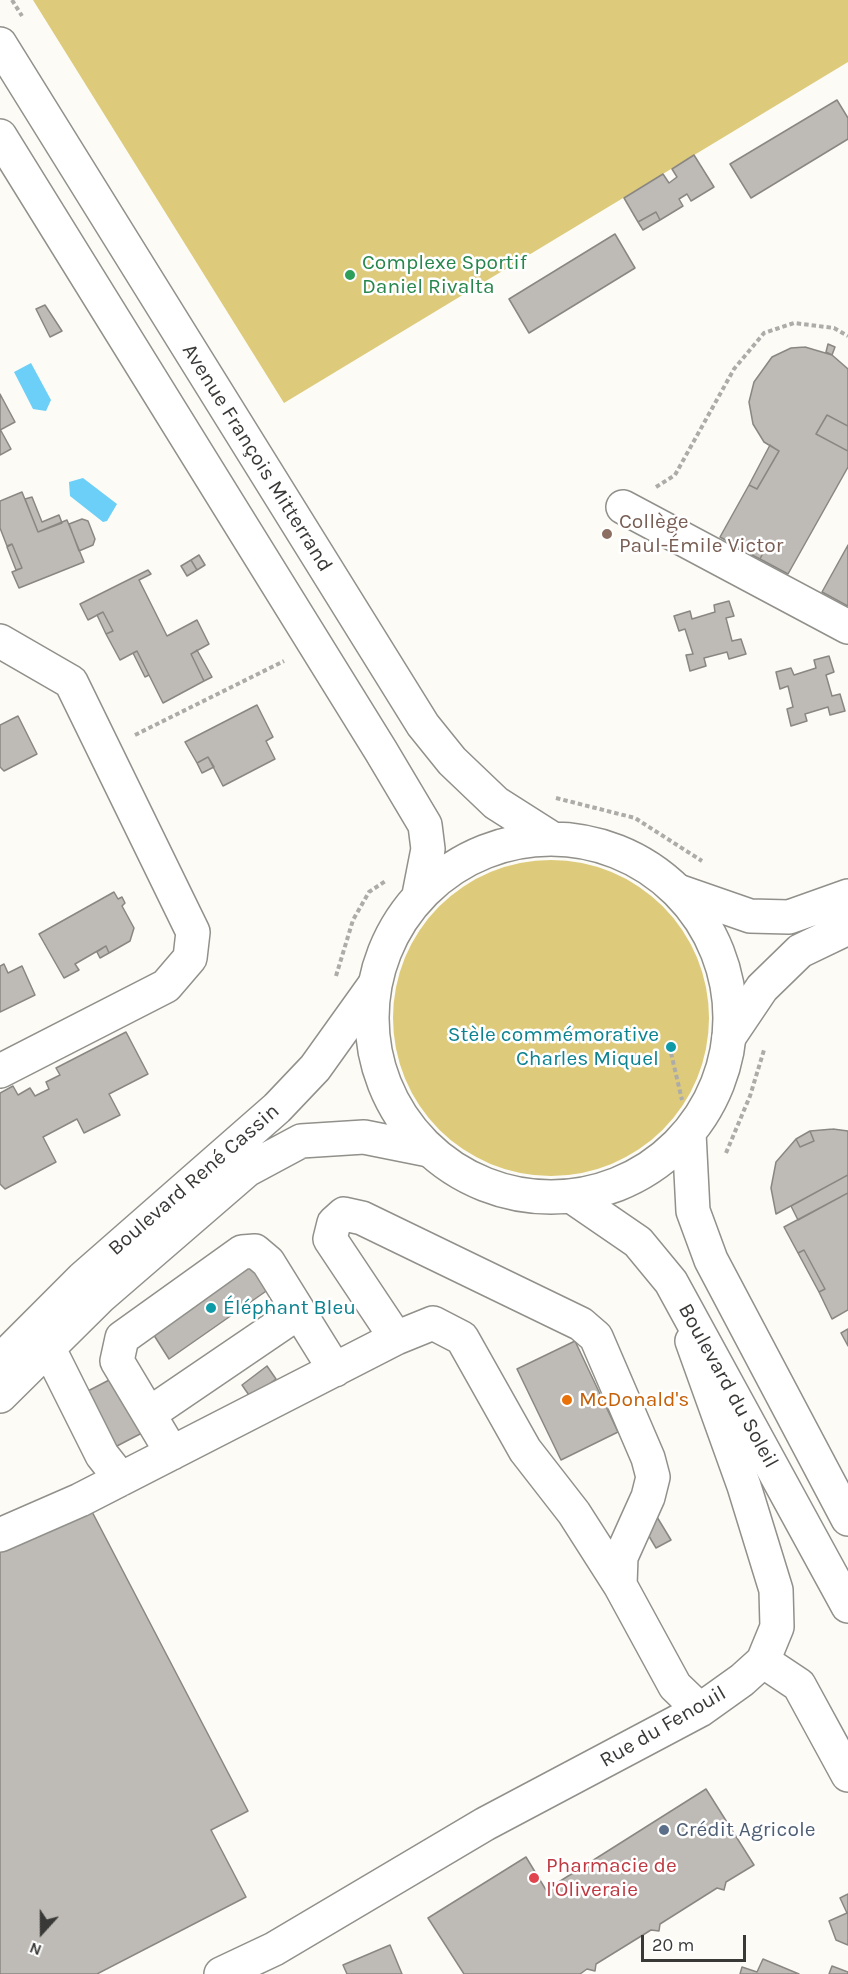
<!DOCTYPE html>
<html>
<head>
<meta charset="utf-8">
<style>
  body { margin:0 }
  #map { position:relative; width:848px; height:1974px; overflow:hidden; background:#fcfbf6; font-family:Karla,sans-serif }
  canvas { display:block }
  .north { position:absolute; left:12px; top:1902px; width:60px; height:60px; -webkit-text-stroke:4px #fff; paint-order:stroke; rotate:201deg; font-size:16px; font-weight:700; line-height:24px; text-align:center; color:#393937 }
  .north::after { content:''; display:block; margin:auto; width:21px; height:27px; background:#393937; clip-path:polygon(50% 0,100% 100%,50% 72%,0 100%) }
  .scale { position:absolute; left:641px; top:1935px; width:105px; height:27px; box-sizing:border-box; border:3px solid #393937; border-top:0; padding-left:8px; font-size:18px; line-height:21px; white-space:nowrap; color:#393937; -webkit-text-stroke:4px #fff; paint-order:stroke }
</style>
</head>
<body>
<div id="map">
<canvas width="848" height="1974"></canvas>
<div class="north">N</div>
<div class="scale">20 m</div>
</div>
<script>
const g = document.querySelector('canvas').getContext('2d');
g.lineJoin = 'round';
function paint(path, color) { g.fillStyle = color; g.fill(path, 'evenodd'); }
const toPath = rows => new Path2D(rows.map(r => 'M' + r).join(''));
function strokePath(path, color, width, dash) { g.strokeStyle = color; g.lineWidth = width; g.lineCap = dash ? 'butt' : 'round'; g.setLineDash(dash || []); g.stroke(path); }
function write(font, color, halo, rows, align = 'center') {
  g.font = font + ' Karla,sans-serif'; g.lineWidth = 5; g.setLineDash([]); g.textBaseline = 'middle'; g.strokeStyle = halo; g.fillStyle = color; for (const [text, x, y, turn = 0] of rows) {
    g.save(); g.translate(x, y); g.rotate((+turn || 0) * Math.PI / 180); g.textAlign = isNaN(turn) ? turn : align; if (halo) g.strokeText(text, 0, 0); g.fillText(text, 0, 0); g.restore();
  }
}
const green = toPath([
  [33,0,848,0,848,62,284,403],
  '393 1018a158 158 0 1 1 316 0a158 158 0 1 1-316 0Z'
]);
const water = toPath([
  [31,363,51,400,46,411,33,409,14,372],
  [83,478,117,504,107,521,103,522,70,496,69,482]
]);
const building = toPath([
  [837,100,848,118,848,139,751,198,730,164,837,100],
  [694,155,714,187,691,201,687,194,679,199,683,206,660,220,656,212,638,222,624,198,663,174,669,183,677,177,672,169,694,155],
  [656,212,660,220,643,230,638,222,656,212],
  [615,234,635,268,529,333,509,299,615,234],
  [45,305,62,331,50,337,36,309,45,305],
  [828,344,835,347,832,355,826,352,828,344],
  [805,347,832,355,848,369,848,426,827,415,816,434,848,451,848,467,788,574,760,559,764,551,757,547,752,555,720,537,749,485,757,489,779,451,764,442,753,424,749,402,754,382,772,357,791,348,805,347],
  [0,394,15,422,0,430,0,394],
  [827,415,848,426,848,451,816,434,827,415],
  [0,429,11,449,0,455,0,429],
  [770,445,779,451,757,489,749,485,770,445],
  [22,492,38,532,67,520,84,562,19,588,12,572,22,568,12,544,7,546,0,528,0,501,22,492],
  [32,497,42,522,59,515,62,523,38,532,25,499,32,497],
  [82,519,88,521,95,539,93,545,79,551,69,524,82,519],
  [12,544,22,568,16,570,7,547,12,544],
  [848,545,848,606,822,592,848,545],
  [757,547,764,551,760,559,752,555,757,547],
  [199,555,205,565,197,570,191,560,199,555],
  [191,560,197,570,187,576,181,566,191,560],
  [148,570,151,574,139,580,167,636,197,620,209,644,191,654,204,681,163,703,137,651,120,660,106,634,113,631,103,612,88,620,80,604,148,570],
  [729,601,734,616,726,618,732,641,741,639,746,654,729,659,727,652,704,658,706,666,690,671,686,655,693,654,685,629,679,631,674,616,690,611,692,619,715,612,714,605,729,601],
  [103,612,113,631,106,634,97,615,103,612],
  [197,650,212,677,204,681,191,654,197,650],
  [137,651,149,675,145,677,133,653,137,651],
  [829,656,834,672,826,675,832,696,840,694,845,711,830,715,828,707,805,714,807,721,791,726,787,709,793,707,788,686,780,689,776,672,791,668,794,675,816,668,814,660,829,656],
  [257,705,273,737,266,741,275,759,223,786,208,757,197,763,185,742,257,705],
  [18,716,37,754,4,771,0,767,0,725,18,716],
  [208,757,214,767,202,773,197,763,208,757],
  [114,892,118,899,122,897,125,903,122,906,134,928,130,941,109,953,106,946,75,964,79,970,64,978,39,934,114,892],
  [106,946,109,953,100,958,97,952,106,946],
  [4,964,8,973,22,966,35,995,0,1012,0,966,4,964],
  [126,1032,148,1074,109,1094,120,1115,84,1133,77,1119,43,1137,56,1162,5,1189,0,1184,0,1093,13,1086,18,1095,30,1088,35,1096,49,1089,46,1082,60,1075,56,1068,126,1032],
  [833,1129,848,1131,848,1175,776,1214,771,1188,776,1162,796,1139,800,1147,814,1141,810,1131,833,1129],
  [810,1131,814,1141,800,1147,796,1139,810,1131],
  [848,1175,848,1193,798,1220,791,1206,848,1175],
  [848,1193,848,1310,832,1319,819,1292,825,1289,804,1250,798,1253,784,1227,848,1193],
  [804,1250,825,1289,819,1292,798,1253,804,1250],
  [252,1257,272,1287,169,1359,150,1329,252,1257],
  [848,1329,848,1346,841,1333,848,1329],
  [575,1341,618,1432,561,1460,517,1369,575,1341],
  [267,1366,276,1379,251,1398,242,1385,267,1366],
  [113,1378,142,1433,115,1447,86,1392,113,1378],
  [88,1504,248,1811,211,1830,246,1897,97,1974,0,1974,0,1550,88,1504],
  [657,1517,671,1540,656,1548,643,1526,657,1517],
  [706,1789,754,1865,726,1882,724,1890,717,1888,660,1924,659,1931,651,1930,596,1964,595,1971,587,1969,580,1974,464,1974,428,1918,526,1857,546,1890,706,1789],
  [848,1894,848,1945,836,1940,829,1921,847,1913,840,1898,848,1894],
  [390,1945,402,1974,347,1974,343,1965,390,1945],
  [763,1959,799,1974,740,1974,742,1967,757,1972,763,1959],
  [832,1966,848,1972,848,1974,829,1974,832,1966]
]);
const path = toPath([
  [12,0,22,16],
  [656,487,675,475,734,369,764,333,794,323,834,328,848,336],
  [135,735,284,661],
  [556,798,635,818,702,861],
  [336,976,353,920,369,892,387,880],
  [671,1053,682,1100],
  [726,1153,750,1096,764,1050]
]);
const minor = toPath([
  [623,507,848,627],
  [0,641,71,682,193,932,190,958,166,986,0,1071],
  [678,891,750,916,789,917,848,896],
  [729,1037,762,988,800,951,848,928],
  [396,1338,330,1239,334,1223,344,1214,362,1218,581,1324,596,1337,648,1458,653,1477,648,1497,621,1557,620,1585],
  [48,1347,102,1455,121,1479],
  [0,1361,83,1278,277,1108,315,1068,373,987],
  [0,1396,100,1297,247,1170,301,1141,364,1137,429,1150],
  [149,1414,299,1312],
  [172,1453,117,1361,122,1338,242,1252,255,1251,268,1262,335,1370],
  [0,1535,80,1500,396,1338,433,1323,462,1338,525,1450,574,1513,620,1585,675,1686,700,1710],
  [763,1661,799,1685,848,1775],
  [221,1974,274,1949,485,1824,700,1710,742,1680,763,1661,777,1627,776,1590,744,1486,692,1341]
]);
const major = toPath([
  [0,44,423,725,452,761,496,803,551,838],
  [0,136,381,751,425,825,428,849,419,895],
  '372 1018a179 179 0 1 1 358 0a179 179 0 1 1-358 0Z',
  [689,1133,693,1211,711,1260,848,1519],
  [571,1196,638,1242,671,1282,848,1606]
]);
const markers = [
  [350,275,6,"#2e9e5b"],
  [607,534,6,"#8d6e63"],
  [671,1047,6,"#0f9aa8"],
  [211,1308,6,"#0f9aa8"],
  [567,1400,6,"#e8710a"],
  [664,1830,6,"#5c6f8a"],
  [534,1878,6,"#e0444e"]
];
const leisureNames = [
  ["Complexe Sportif",362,263],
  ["Daniel Rivalta",362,287]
];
const streetNames = [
  ["Avenue François Mitterrand",257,458,58],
  ["Boulevard René Cassin",194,1180,-41],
  ["Boulevard du Soleil",728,1386,61],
  ["Rue du Fenouil",663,1727,-30]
];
const educationNames = [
  ["Collège",619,522],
  ["Paul-Émile Victor",619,546]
];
const cultureNames = [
  ["Stèle commémorative",659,1035],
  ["Charles Miquel",659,1059],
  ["Éléphant Bleu",223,1308,"left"]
];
const foodNames = [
  ["McDonald's",579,1400]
];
const serviceNames = [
  ["Crédit Agricole",676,1830]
];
const healthNames = [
  ["Pharmacie de",546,1866],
  ["l'Oliveraie",546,1890]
];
paint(green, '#ddca7a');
paint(water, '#6bcff7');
paint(building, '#bebab6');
strokePath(building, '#8a8783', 1.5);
strokePath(minor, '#91908b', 36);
strokePath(major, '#91908b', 36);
strokePath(path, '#adaca8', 4, [4.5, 3]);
strokePath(minor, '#fff', 33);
strokePath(major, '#fff', 33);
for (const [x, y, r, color] of markers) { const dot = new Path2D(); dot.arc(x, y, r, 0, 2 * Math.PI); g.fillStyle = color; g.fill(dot); strokePath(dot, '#fff', 2); }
write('21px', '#27864d', '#fff', leisureNames, 'left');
write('21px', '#393937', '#fff', streetNames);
write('21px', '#785e54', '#fff', educationNames, 'left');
write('21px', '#0d838f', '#fff', cultureNames, 'right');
write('21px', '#c56008', '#fff', foodNames, 'left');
write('21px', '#4e5e75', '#fff', serviceNames, 'left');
write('21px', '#be3a42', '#fff', healthNames, 'left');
</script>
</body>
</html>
